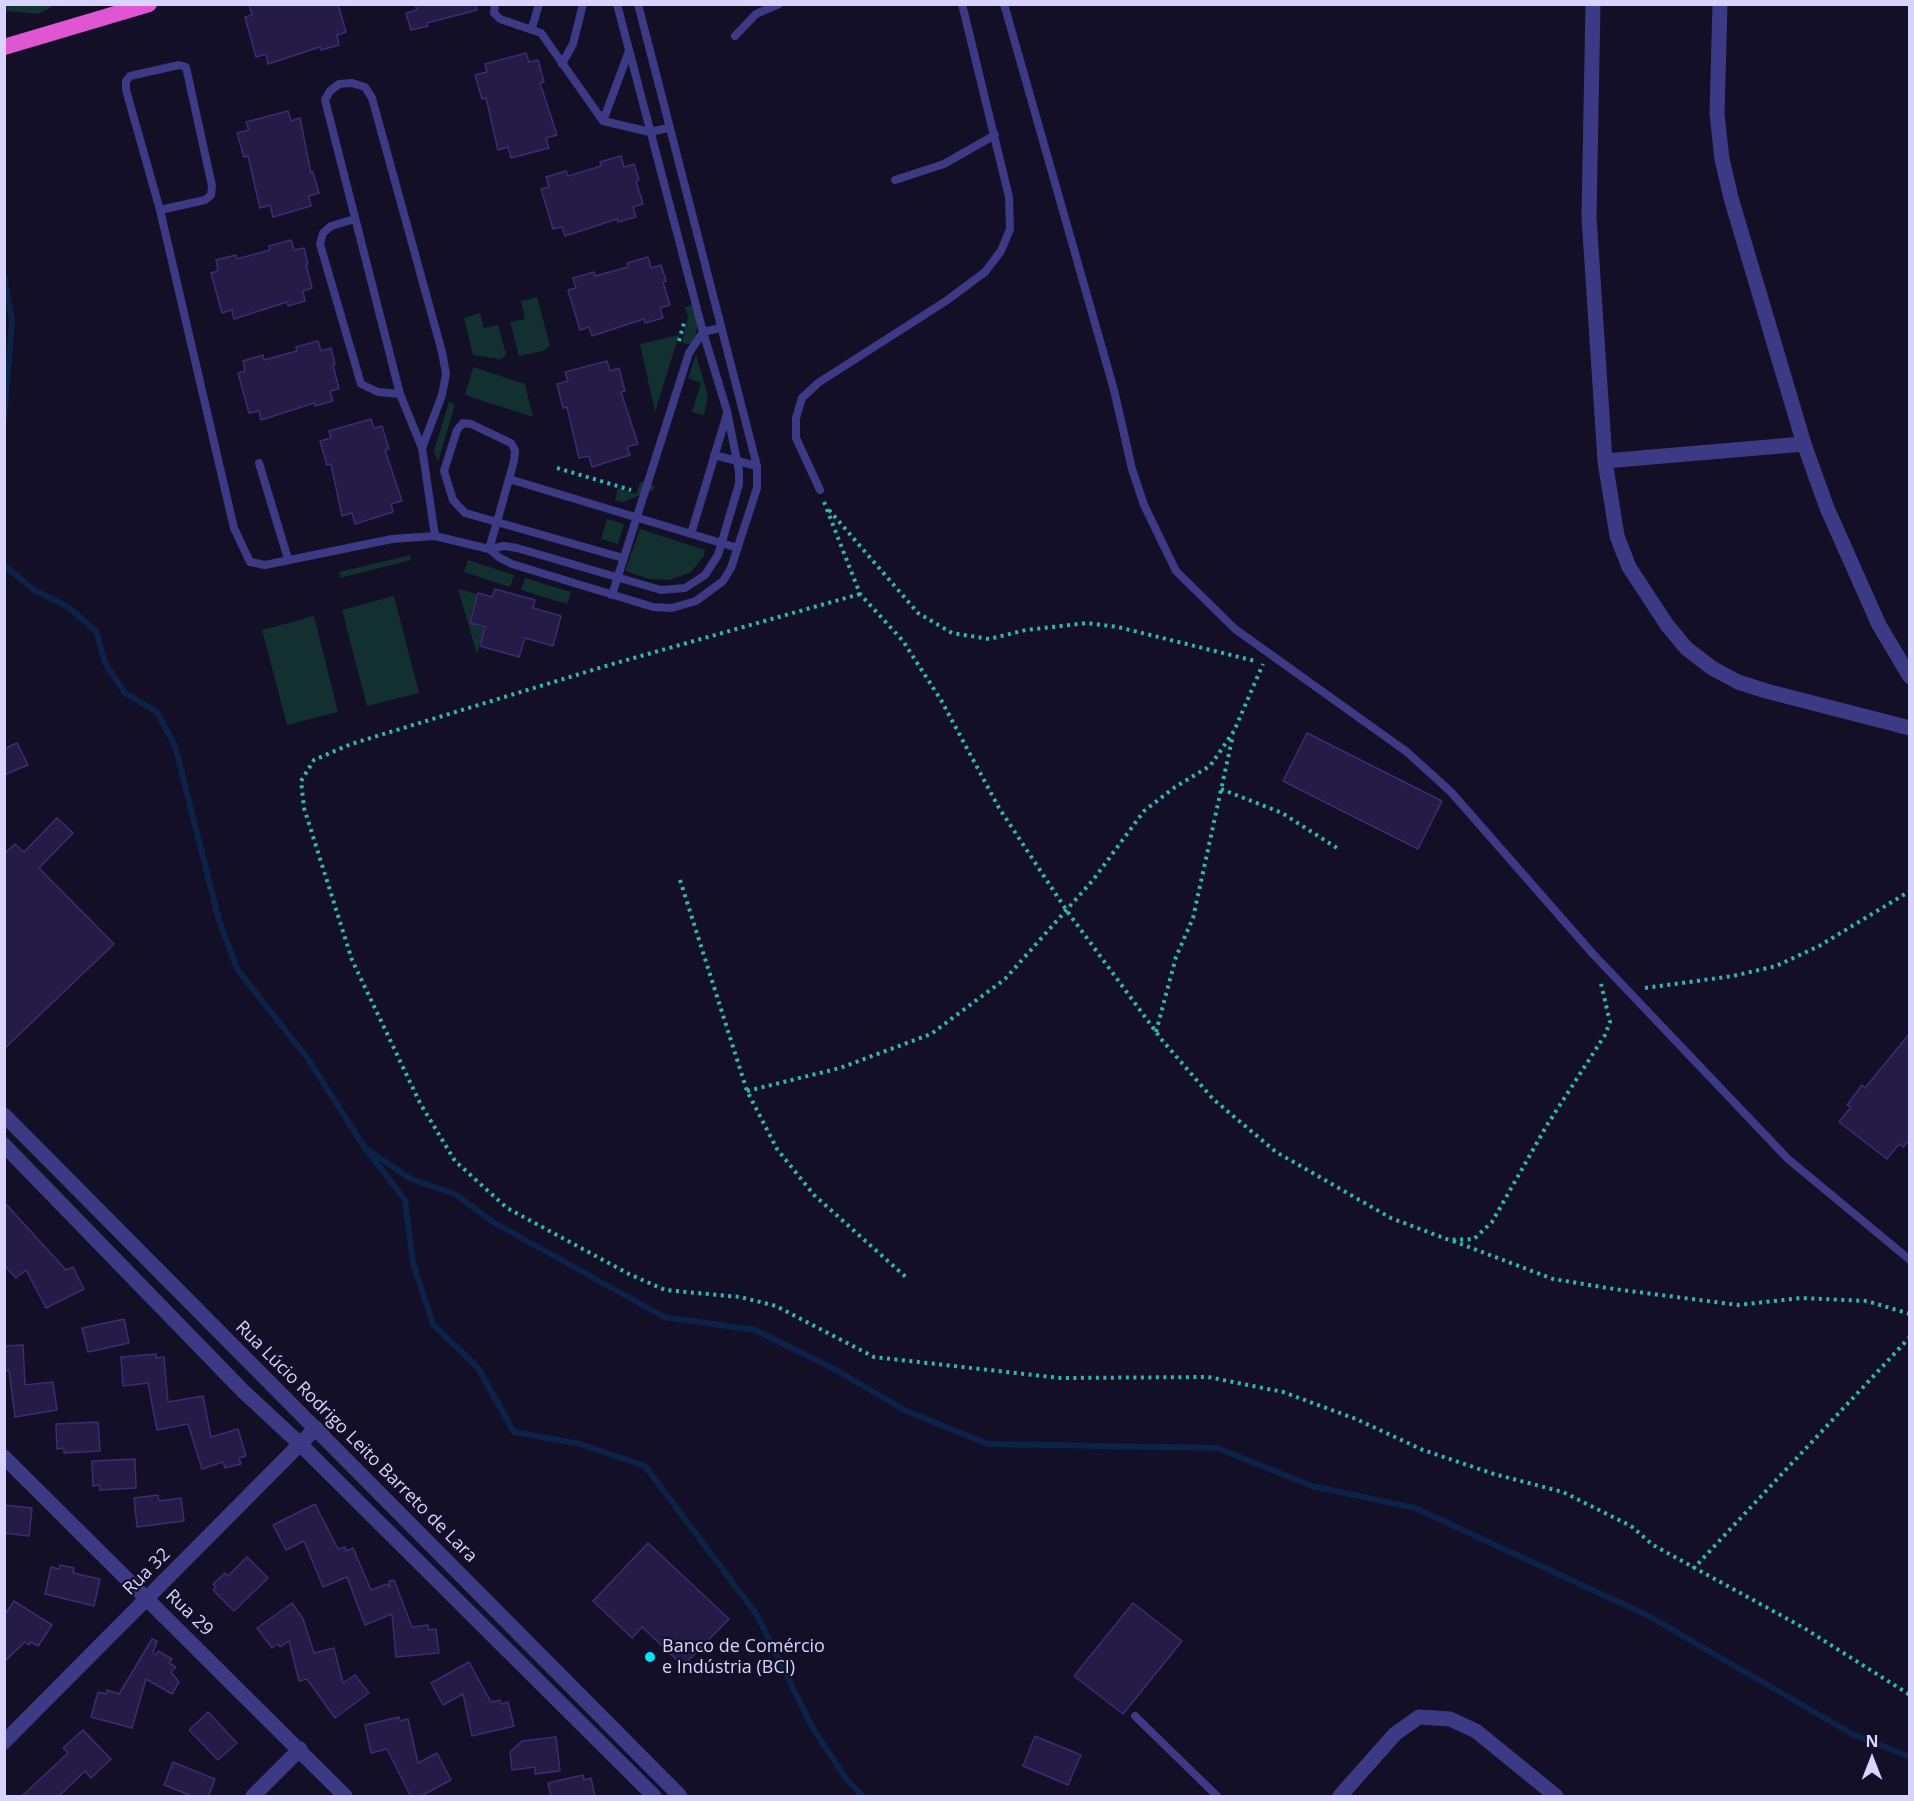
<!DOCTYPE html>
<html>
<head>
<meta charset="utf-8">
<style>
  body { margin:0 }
  #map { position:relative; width:1914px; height:1801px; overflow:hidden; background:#130f26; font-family:"Open Sans",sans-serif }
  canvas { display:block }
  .frame { position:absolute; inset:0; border:6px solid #d9d4ff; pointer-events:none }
  .north { position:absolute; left:1842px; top:1729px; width:60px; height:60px; -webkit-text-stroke:4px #130f26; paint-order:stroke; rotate:0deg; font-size:16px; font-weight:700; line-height:24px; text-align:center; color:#d9d4ff }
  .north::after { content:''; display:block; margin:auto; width:21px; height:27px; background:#d9d4ff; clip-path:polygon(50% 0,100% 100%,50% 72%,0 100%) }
</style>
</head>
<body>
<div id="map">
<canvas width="1914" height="1801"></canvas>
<div class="frame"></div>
<div class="north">N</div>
</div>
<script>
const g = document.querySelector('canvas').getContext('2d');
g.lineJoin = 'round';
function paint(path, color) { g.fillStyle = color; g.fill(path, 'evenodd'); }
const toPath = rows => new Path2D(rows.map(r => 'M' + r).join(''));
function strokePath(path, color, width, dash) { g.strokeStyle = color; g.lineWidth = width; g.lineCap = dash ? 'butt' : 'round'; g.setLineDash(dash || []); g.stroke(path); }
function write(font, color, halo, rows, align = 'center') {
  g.font = font + ' "Open Sans",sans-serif'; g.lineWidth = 4.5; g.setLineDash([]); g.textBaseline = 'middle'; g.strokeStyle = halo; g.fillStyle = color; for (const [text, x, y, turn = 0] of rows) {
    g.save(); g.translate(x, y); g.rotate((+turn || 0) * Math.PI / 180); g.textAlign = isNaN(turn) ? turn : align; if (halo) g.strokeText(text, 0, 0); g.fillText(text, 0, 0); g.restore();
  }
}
const green = toPath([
  [4,5,5,4,55,5,39,14,5,11],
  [537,297,550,346,543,351,519,356,510,322,525,319,521,301],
  [699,304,701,312,693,345,682,343,688,317,685,307],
  [480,313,484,328,498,325,506,354,503,358,499,359,473,355,464,318],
  [679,335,655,412,640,344],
  [696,354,708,397,704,415,692,412,701,383,688,378],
  [473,367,525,384,533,417,465,395],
  [449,402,455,404,438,462,434,451],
  [641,481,655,486,653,490,623,502,615,500,618,488,636,494],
  [607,519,624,524,618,544,601,539],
  [640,529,705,550,704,556,691,572,670,580,649,579,625,571],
  [410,555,411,560,340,578,339,572],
  [468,560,514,575,510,587,464,572],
  [525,578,571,592,567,604,521,590],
  [458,589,477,594,469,623,484,628,477,654],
  [394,596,419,693,367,706,342,610],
  [314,616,338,712,287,725,262,630]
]);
const stream = toPath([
  [4,276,12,321,4,419],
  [4,565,34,590,68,607,96,631,105,663,125,693,157,712,175,746,219,920,237,969,308,1059,365,1148,405,1200,413,1263,433,1324,478,1368,514,1432,580,1444,645,1466,757,1615,812,1727,847,1780,863,1796],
  [365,1148,411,1179,455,1194,493,1222,664,1317,755,1330,838,1371,904,1410,988,1444,1217,1448,1312,1486,1415,1508,1647,1615,1852,1734,1910,1757]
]);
const building = toPath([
  [249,4,338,4,346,32,337,35,339,45,321,50,320,47,268,64,266,54,256,57,245,17,252,15,249,4],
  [415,4,476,4,477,10,427,23,428,26,411,30,406,13,417,10,415,4],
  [526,53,529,62,538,60,544,82,540,83,557,135,546,138,549,148,511,158,508,147,498,150,486,98,482,99,475,75,487,72,485,64,526,53],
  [288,111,291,121,300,118,311,173,313,172,319,193,309,196,311,206,273,217,270,205,260,208,248,156,244,157,237,133,249,130,246,122,288,111],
  [621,156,624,167,634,164,639,180,636,181,643,204,633,207,636,217,618,222,617,219,565,236,562,227,553,229,541,189,549,187,546,177,566,171,568,176,601,166,600,162,621,156],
  [291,240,294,250,304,248,308,264,306,264,312,288,303,291,305,301,288,306,287,302,234,319,232,310,222,313,211,273,218,271,216,260,236,255,237,259,270,250,269,246,291,240],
  [648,257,651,268,661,265,666,281,663,282,670,305,660,308,663,318,645,323,644,319,592,336,589,327,580,330,568,290,576,288,573,278,594,272,595,276,628,267,627,263,648,257],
  [318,341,321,351,331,348,335,364,333,365,339,389,330,391,333,401,315,406,314,403,261,420,259,411,249,413,238,373,245,371,243,361,263,355,264,360,297,351,296,347,318,341],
  [607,361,610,371,619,368,625,391,621,392,638,444,627,447,630,455,592,467,589,456,579,458,567,407,563,408,557,384,568,381,565,372,607,361],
  [371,419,374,428,382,426,389,449,385,450,402,501,391,504,393,512,355,524,352,513,342,516,331,464,327,465,320,441,331,438,329,431,371,419],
  [495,589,535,600,533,608,561,616,553,646,525,638,519,657,480,646,485,627,470,623,478,593,492,597,495,589],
  [1307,733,1442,801,1418,849,1283,781,1307,733],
  [17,743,28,765,4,775,4,749,17,743],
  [57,818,73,833,39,868,114,944,4,1049,4,854,15,844,24,852,57,818],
  [1910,1033,1910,1139,1903,1147,1899,1144,1887,1159,1839,1122,1851,1107,1847,1105,1862,1085,1865,1088,1910,1033],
  [4,1202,66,1270,73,1267,84,1289,46,1308,26,1270,16,1278,4,1265,4,1202],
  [124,1319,129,1343,88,1352,82,1328,124,1319],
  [23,1345,25,1385,53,1382,57,1410,15,1417,9,1370,4,1371,4,1346,23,1345],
  [156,1354,156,1358,164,1357,168,1402,203,1396,211,1437,238,1429,246,1456,239,1458,241,1464,225,1468,223,1462,202,1469,188,1424,157,1430,148,1383,123,1386,121,1357,156,1354],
  [98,1422,100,1451,64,1453,64,1448,57,1449,56,1424,98,1422],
  [135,1459,136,1488,100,1490,100,1485,93,1486,92,1461,135,1459],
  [158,1495,159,1501,181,1498,184,1521,137,1527,134,1498,158,1495],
  [315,1504,338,1549,345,1547,346,1551,353,1548,371,1590,387,1584,390,1587,389,1581,394,1580,412,1627,428,1625,429,1630,436,1629,439,1653,396,1657,392,1614,365,1625,347,1577,323,1587,304,1541,286,1550,273,1525,315,1504],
  [4,1505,32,1508,29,1536,4,1533,4,1505],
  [648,1543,729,1619,683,1666,642,1627,632,1638,593,1601,648,1543],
  [247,1557,268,1578,234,1611,213,1590,216,1587,213,1584,225,1573,228,1576,247,1557],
  [60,1565,74,1568,73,1573,100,1579,94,1606,45,1594,51,1567,59,1569,60,1565],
  [14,1601,52,1625,38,1646,31,1642,29,1645,25,1642,4,1662,4,1616,14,1601],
  [292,1603,303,1619,314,1653,334,1648,343,1683,355,1675,369,1693,335,1718,307,1679,299,1681,289,1641,280,1647,278,1644,272,1648,257,1628,292,1603],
  [1133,1603,1182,1641,1123,1714,1074,1676,1133,1603],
  [152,1639,157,1641,153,1653,156,1655,158,1651,172,1659,169,1663,176,1667,171,1672,179,1682,172,1694,146,1679,132,1728,91,1717,98,1692,106,1694,107,1690,119,1694,152,1639],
  [469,1662,491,1702,500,1700,501,1704,508,1702,514,1726,472,1736,463,1694,443,1705,431,1683,469,1662],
  [208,1712,237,1743,218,1760,189,1730,208,1712],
  [399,1717,400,1721,408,1719,418,1763,437,1753,451,1780,419,1797,411,1797,387,1749,371,1753,365,1725,399,1717],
  [83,1730,111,1759,91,1778,85,1771,58,1797,21,1797,68,1753,63,1748,83,1730],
  [1035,1736,1081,1755,1068,1785,1023,1766,1035,1736],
  [556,1737,560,1771,535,1774,535,1767,512,1770,510,1752,522,1741,556,1737],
  [173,1762,215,1779,208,1797,194,1797,164,1785,173,1762],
  [583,1775,584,1780,591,1778,595,1797,551,1797,548,1783,583,1775]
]);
const path = toPath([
  [679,341,684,323],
  [557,468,631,490],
  [824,502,860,594,903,641,941,700,999,808,1067,911,1162,1040,1213,1099,1276,1152,1391,1218,1449,1240,1474,1239,1492,1222,1547,1125,1605,1035,1610,1022,1601,984],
  [829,510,918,613,952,633,989,639,1026,630,1087,623,1118,627,1255,661],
  [860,594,609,665,351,744,314,760,301,781,304,808,352,960,420,1103,455,1161,507,1208,629,1274,665,1290,740,1297,776,1306,874,1357,1060,1378,1208,1377,1283,1392,1356,1419,1423,1450,1494,1474,1563,1492,1631,1526,1653,1545,1804,1628,1910,1695],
  [1221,789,1282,813,1337,848],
  [680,880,747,1091,777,1149,814,1195,907,1278],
  [1645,988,1733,976,1776,966,1819,946,1910,891],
  [1156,1032,1176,957,1193,918,1233,735],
  [747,1091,840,1068,931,1034,1005,979,1093,880,1144,811,1175,787,1210,766,1234,731,1263,664],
  [1453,1241,1553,1279,1614,1289,1738,1305,1801,1298,1867,1301,1910,1314],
  [1693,1569,1910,1337]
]);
const service = toPath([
  [495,4,494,13,500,19,541,33,603,121,650,132,668,128],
  [1004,4,1114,390,1132,469,1144,505,1176,571,1235,629,1407,752,1451,792,1593,954,1788,1159,1910,1260],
  [532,28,539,4],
  [735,36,756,14,779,4],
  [562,64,573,44,583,4],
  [603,121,629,51],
  [895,180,944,164,995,135],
  [160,210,205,200,211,195,212,186,186,67,179,65,130,76,126,81,126,90,160,210,234,528,250,562,265,565,392,539,435,536,489,549,500,558,512,564,653,607,672,608,696,601,723,581,731,568,757,488,757,466,638,4],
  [355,219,331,226,323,233,320,244,361,384,378,392,400,394],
  [422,448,442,395,446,374,442,352,372,98,365,87,352,83,339,84,330,91,325,100,400,394,422,448,435,536],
  [714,455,757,466],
  [259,463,288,559],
  [509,479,738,548],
  [820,490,796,438,796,418,802,398,818,383,946,301,985,272,1001,251,1010,229,1009,197,962,4],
  [691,534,727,414],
  [489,549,504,546,517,548,661,590,685,588,705,575,718,555,739,484,739,471,727,411,703,332,617,4],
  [489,549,497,522,514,461,515,450,511,443,471,424,463,423,457,430,444,471,453,500,465,513,497,522,623,558],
  [612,595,689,353,703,332,720,328],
  [1135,1716,1217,1796]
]);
const minor = toPath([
  [1593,4,1589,217,1605,461,1617,536,1629,567,1667,625,1686,648,1712,668,1738,682,1766,691,1910,728],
  [1720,4,1717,114,1722,159,1731,198,1804,444,1827,508,1879,625,1910,677],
  [1605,461,1804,444],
  [4,1457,345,1796],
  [4,1742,316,1428],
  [253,1796,300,1749],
  [1340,1796,1395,1734,1419,1717,1450,1719,1476,1731,1556,1796]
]);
const tertiary = toPath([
  [4,1115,680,1796],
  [4,1145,243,1391,300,1444,654,1796]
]);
const trunk = toPath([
  [4,47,149,4]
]);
const markers = [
  [650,1657,6,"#00e5ff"]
];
const streetNames = [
  ["Rua Lúcio Rodrigo Leito Barreto de Lara",356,1442,45],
  ["Rua 32",147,1572,-45],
  ["Rua 29",189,1613,44]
];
const poiNames = [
  ["Banco de Comércio",662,1647],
  ["e Indústria (BCI)",662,1668]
];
paint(green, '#12302f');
strokePath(stream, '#0c2248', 6);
paint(building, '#241b47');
strokePath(building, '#3b2d73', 1.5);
strokePath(path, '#2fb8b0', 4, [3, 4.5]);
strokePath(service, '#3d3a85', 8);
strokePath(minor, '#3d3a85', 15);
strokePath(tertiary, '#3d3a85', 15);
strokePath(trunk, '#e055d1', 16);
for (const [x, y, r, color] of markers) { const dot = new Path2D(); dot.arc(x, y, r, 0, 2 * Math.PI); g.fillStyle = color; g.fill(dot); strokePath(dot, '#130f26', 2); }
write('18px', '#d9d4ff', '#130f26', streetNames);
write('18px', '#d9d4ff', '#130f26', poiNames, 'left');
</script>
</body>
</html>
